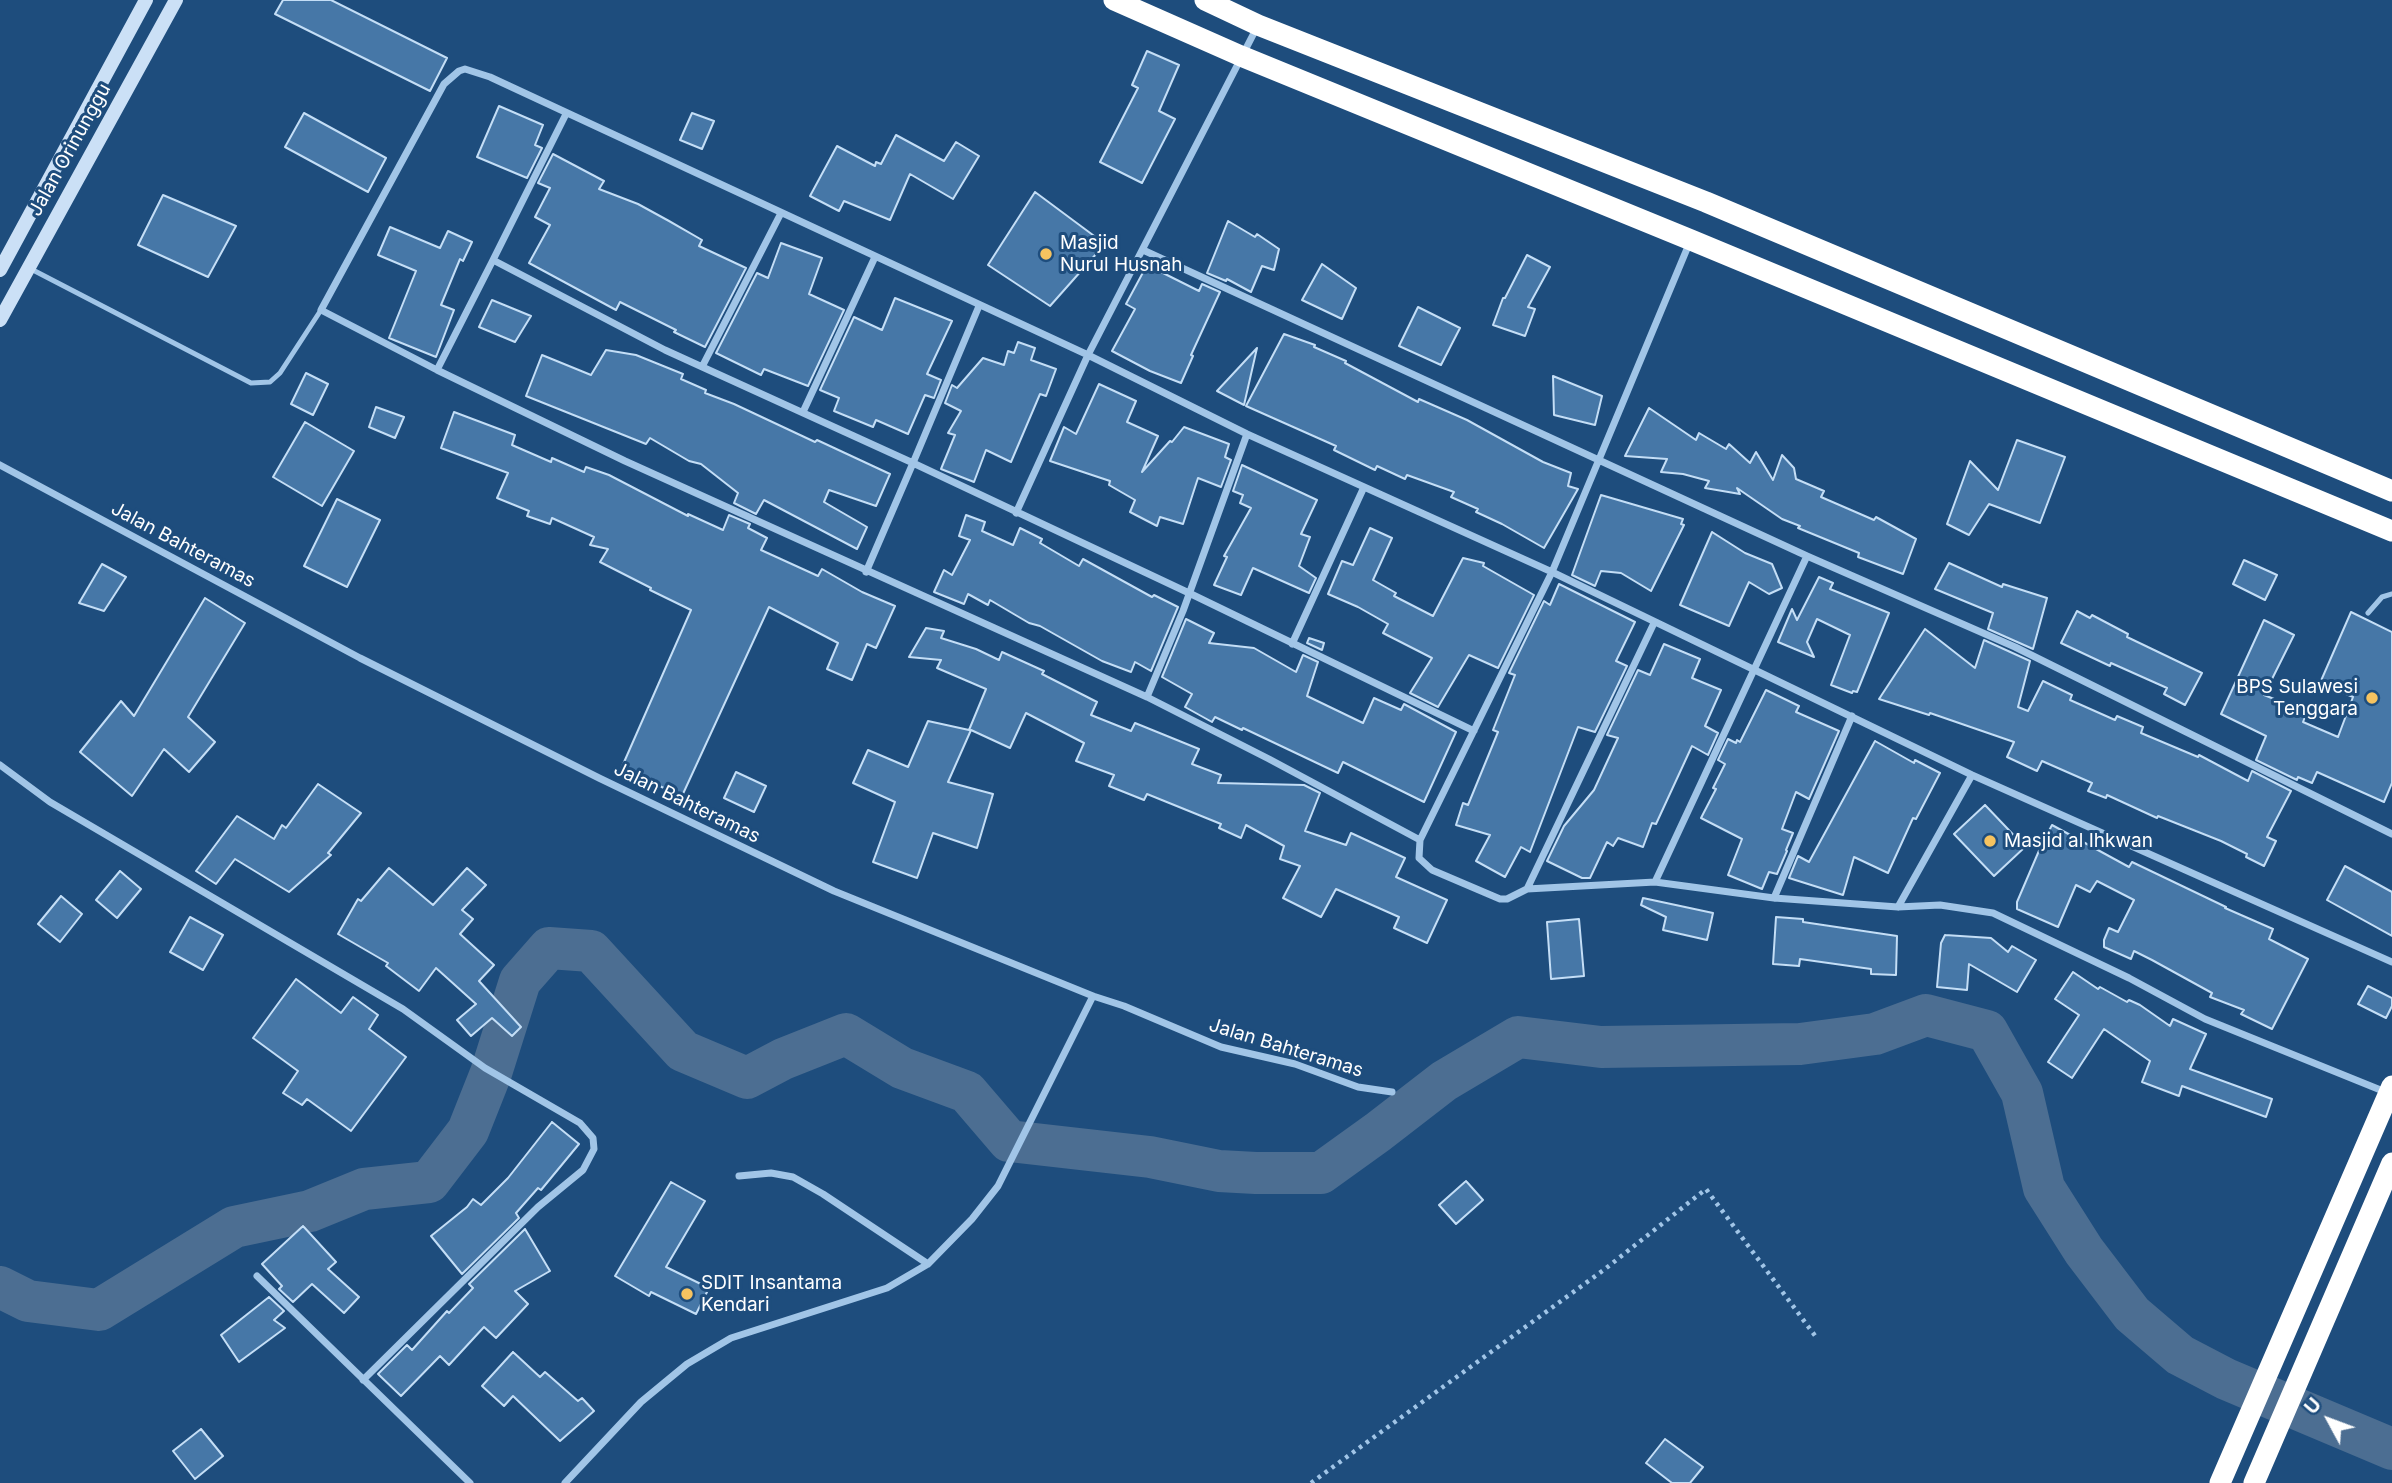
<!DOCTYPE html>
<html>
<head>
<meta charset="utf-8">
<style>
  body { margin:0 }
  #map { position:relative; width:2392px; height:1483px; overflow:hidden; background:#1e4d7d; font-family:Inter,sans-serif }
  canvas { display:block }
  .north { position:absolute; left:2294px; top:1385px; width:70px; height:70px; -webkit-text-stroke:5px #1e4d7d; paint-order:stroke; rotate:311deg; font-size:19px; font-weight:700; line-height:28px; text-align:center; color:#fff }
  .north::after { content:''; display:block; margin:auto; width:24px; height:32px; background:#fff; clip-path:polygon(50% 0,100% 100%,50% 72%,0 100%) }
</style>
</head>
<body>
<div id="map">
<canvas width="2392" height="1483"></canvas>
<div class="north">U</div>
</div>
<script>
const g = document.querySelector('canvas').getContext('2d');
g.lineJoin = 'round';
const toPath = rows => new Path2D(rows.map(r => 'M' + r).join(''));
function strokePath(path, color, width, dash) { g.strokeStyle = color; g.lineWidth = width; g.lineCap = dash ? 'butt' : 'round'; g.setLineDash(dash || []); g.stroke(path); }
function paint(path, color) { g.fillStyle = color; g.fill(path, 'evenodd'); }
function write(font, color, halo, rows, align = 'center') {
  g.font = font + ' Inter,sans-serif'; g.lineWidth = 6; g.setLineDash([]); g.textBaseline = 'middle'; g.strokeStyle = halo; g.fillStyle = color; for (const [text, x, y, turn = 0] of rows) {
    g.save(); g.translate(x, y); g.rotate((+turn || 0) * Math.PI / 180); g.textAlign = isNaN(turn) ? turn : align; if (halo) g.strokeText(text, 0, 0); g.fillText(text, 0, 0); g.restore();
  }
}
const river = toPath([
  [0,1287,28,1301,99,1310,234,1227,310,1211,364,1189,429,1182,468,1131,491,1073,520,981,549,948,591,951,683,1051,747,1078,783,1059,846,1034,902,1068,967,1092,1009,1141,1150,1157,1219,1171,1256,1173,1321,1173,1378,1132,1444,1081,1518,1037,1601,1047,1800,1044,1875,1034,1926,1015,1987,1031,2022,1093,2044,1188,2084,1251,2132,1314,2180,1355,2226,1379,2392,1449]
]);
const building = toPath([
  [283,0,331,0,447,58,430,91,275,14,283,0],
  [1147,51,1179,65,1159,111,1175,119,1142,183,1100,162,1138,88,1132,85,1147,51],
  [499,106,543,125,535,145,542,148,527,178,477,157,499,106],
  [304,113,386,158,368,192,285,147,304,113],
  [692,113,714,121,702,149,680,140,692,113],
  [896,135,944,161,956,142,979,156,953,199,910,174,890,220,844,201,839,211,810,196,837,146,875,166,876,162,881,164,896,135],
  [553,154,604,181,599,189,638,204,669,221,702,240,699,246,746,268,705,347,674,332,676,330,620,302,616,310,529,263,550,225,535,217,550,188,538,183,553,154],
  [1035,192,1105,244,1050,306,988,265,1035,192],
  [163,195,236,226,208,277,138,245,163,195],
  [1228,221,1255,237,1257,234,1279,249,1274,270,1262,266,1251,292,1227,279,1226,281,1207,273,1228,221],
  [390,227,440,248,448,231,472,242,463,261,460,259,441,305,454,310,436,357,389,338,416,271,378,255,390,227],
  [781,243,822,258,809,294,844,310,808,386,764,369,761,375,716,353,757,273,768,278,781,243],
  [1527,255,1550,267,1528,307,1535,309,1525,336,1493,325,1503,298,1505,298,1527,255],
  [1322,264,1356,288,1342,319,1302,300,1322,264],
  [1147,265,1199,291,1202,284,1220,292,1191,355,1193,356,1181,383,1150,371,1112,351,1135,309,1126,304,1147,265],
  [895,298,952,321,927,374,941,380,934,398,925,395,908,434,876,420,873,427,834,411,839,398,820,390,854,317,882,330,895,298],
  [492,300,531,316,515,342,479,327,492,300],
  [1418,307,1460,328,1441,365,1399,346,1418,307],
  [1284,334,1315,345,1314,347,1346,361,1345,363,1418,402,1419,399,1467,420,1543,462,1571,473,1568,486,1578,489,1544,548,1502,524,1476,512,1478,509,1451,497,1454,492,1407,475,1405,479,1377,466,1375,470,1334,450,1336,446,1246,406,1284,334],
  [1018,342,1035,348,1031,360,1056,369,1046,396,1040,394,1011,462,986,450,974,482,941,469,955,435,948,433,961,411,945,403,952,385,957,388,983,358,1004,365,1008,351,1014,353,1018,342],
  [1257,348,1244,405,1217,391,1257,348],
  [606,350,636,355,683,374,681,379,706,390,705,393,734,404,815,442,817,440,890,474,876,506,829,490,824,502,867,527,857,549,764,500,756,514,734,503,738,493,701,464,689,461,650,438,646,444,526,396,542,355,591,375,606,350],
  [306,373,328,384,313,415,291,404,306,373],
  [1553,376,1602,396,1595,425,1554,415,1553,376],
  [1099,384,1136,401,1127,422,1158,436,1142,472,1170,441,1172,442,1184,427,1229,444,1225,457,1231,460,1221,487,1198,478,1183,524,1160,517,1157,526,1130,512,1135,500,1109,485,1110,481,1050,461,1064,427,1076,434,1099,384],
  [376,407,404,417,395,438,369,427,376,407],
  [1649,408,1696,440,1699,433,1726,449,1729,444,1750,463,1756,452,1773,480,1782,455,1794,468,1796,479,1824,491,1821,497,1874,520,1876,517,1916,539,1903,574,1858,557,1859,553,1798,528,1800,526,1782,519,1737,488,1740,494,1705,488,1709,481,1683,474,1661,472,1667,459,1625,456,1649,408],
  [454,412,515,435,512,445,551,462,552,458,584,472,586,467,609,475,688,516,688,514,723,530,729,515,750,524,748,528,767,538,761,550,818,576,822,569,862,592,895,606,876,648,867,644,852,680,827,669,838,643,769,607,682,796,621,769,691,610,650,590,651,588,600,562,608,549,590,545,594,537,552,518,550,524,527,516,529,511,497,498,508,473,441,448,454,412],
  [305,422,354,451,322,506,273,477,305,422],
  [2017,440,2065,457,2040,523,1989,504,1969,535,1947,524,1970,461,1998,490,2017,440],
  [1242,465,1317,500,1301,534,1310,537,1299,566,1316,578,1309,593,1253,568,1241,595,1214,585,1227,557,1224,556,1251,508,1240,503,1243,495,1233,491,1242,465],
  [1601,495,1683,519,1681,524,1684,525,1651,591,1621,573,1601,571,1595,586,1572,575,1601,495],
  [337,499,380,520,347,587,304,566,337,499],
  [966,515,985,522,982,531,1013,545,1020,528,1042,539,1040,543,1079,566,1083,559,1152,597,1154,595,1178,607,1151,671,1135,662,1131,672,1102,661,1040,626,1029,623,990,600,988,605,968,594,964,604,934,592,944,570,952,575,970,540,959,536,966,515],
  [1370,528,1392,538,1373,580,1396,593,1394,596,1433,616,1463,558,1484,563,1483,566,1534,595,1498,668,1469,655,1438,707,1410,693,1432,658,1383,633,1388,624,1358,607,1328,594,1342,561,1353,565,1370,528],
  [1712,532,1745,553,1772,564,1782,588,1769,594,1749,582,1729,626,1680,605,1712,532],
  [2244,560,2277,575,2265,600,2233,584,2244,560],
  [1949,563,2002,587,2003,584,2047,598,2033,649,1988,629,1993,613,1935,589,1949,563],
  [102,564,126,577,104,611,79,603,102,564],
  [1819,577,1833,583,1830,589,1889,613,1857,692,1853,691,1852,693,1831,685,1850,635,1817,619,1807,642,1814,657,1778,642,1792,609,1797,620,1819,577],
  [1559,584,1635,622,1616,661,1627,666,1595,732,1578,727,1530,852,1521,847,1505,877,1476,861,1490,835,1456,825,1463,803,1468,805,1498,732,1493,730,1515,675,1509,673,1544,601,1550,605,1559,584],
  [205,598,245,623,188,717,215,742,189,772,164,749,132,796,80,752,121,701,134,716,205,598],
  [2077,611,2090,618,2092,615,2128,634,2127,637,2202,673,2185,705,2164,694,2167,688,2111,663,2110,666,2061,643,2077,611],
  [2351,612,2392,632,2392,783,2384,802,2317,772,2312,783,2298,777,2297,780,2256,760,2266,736,2221,714,2264,620,2294,635,2264,695,2307,712,2303,722,2338,737,2353,697,2320,683,2351,612],
  [1186,619,1214,633,1209,643,1254,648,1296,672,1303,655,1318,662,1307,696,1363,723,1374,698,1401,710,1404,704,1456,732,1424,802,1343,762,1338,773,1243,728,1242,730,1215,717,1212,722,1185,707,1192,694,1162,677,1186,619],
  [926,628,944,631,941,638,976,649,999,660,1002,652,1044,671,1042,674,1097,702,1091,715,1131,731,1135,723,1199,749,1192,764,1221,775,1218,783,1304,785,1320,793,1305,831,1346,845,1351,833,1405,858,1396,877,1447,900,1427,943,1394,928,1399,917,1336,889,1321,917,1283,898,1300,866,1280,859,1284,846,1246,825,1241,838,1219,828,1221,824,1147,794,1144,800,1109,786,1114,775,1076,761,1084,743,1026,713,1010,748,971,730,948,782,993,794,977,848,933,833,917,878,873,862,895,802,853,783,868,750,908,767,928,721,969,730,986,689,937,668,941,660,909,657,926,628],
  [1925,629,1975,668,1984,640,2030,661,2018,707,2028,711,2043,681,2072,695,2070,700,2115,720,2117,716,2143,727,2141,733,2198,757,2199,755,2248,781,2252,771,2291,791,2267,837,2276,841,2264,866,2246,857,2247,854,2221,841,2158,816,2157,818,2107,795,2106,798,2088,791,2092,783,2042,761,2037,771,2007,757,2014,742,1930,713,1929,715,1879,699,1925,629],
  [1309,638,1324,643,1322,650,1307,643,1309,638],
  [1664,644,1700,659,1692,678,1721,690,1705,726,1718,733,1708,755,1692,746,1656,824,1652,823,1643,847,1618,838,1613,846,1607,842,1590,878,1582,878,1547,861,1564,826,1594,790,1618,738,1607,735,1638,670,1650,675,1664,644],
  [1766,690,1799,706,1796,712,1839,731,1809,799,1796,792,1782,829,1793,833,1786,850,1787,851,1777,874,1769,872,1762,889,1728,875,1742,839,1701,818,1716,789,1713,788,1725,764,1718,760,1728,739,1736,743,1737,740,1740,742,1766,690],
  [1875,741,1914,763,1915,760,1940,773,1916,819,1913,818,1888,873,1854,857,1843,895,1789,878,1798,856,1809,862,1875,741],
  [736,772,766,786,754,812,724,798,736,772],
  [318,784,361,813,328,853,331,855,289,892,235,859,216,884,196,871,237,816,274,839,282,825,286,828,318,784],
  [1985,805,2025,847,1994,876,1954,834,1985,805],
  [2052,825,2129,867,2132,862,2226,907,2225,908,2273,929,2269,939,2308,959,2272,1029,2241,1014,2244,1010,2210,997,2212,993,2152,960,2134,951,2131,959,2104,947,2104,940,2109,928,2118,932,2134,900,2097,881,2090,892,2076,885,2058,927,2017,909,2017,902,2041,846,2052,825],
  [2345,866,2392,892,2392,936,2327,900,2345,866],
  [389,868,433,905,467,868,486,885,462,910,473,919,460,934,494,965,479,981,521,1027,512,1036,492,1018,471,1036,457,1020,476,1004,436,968,419,991,386,966,388,963,338,934,358,899,361,901,389,868],
  [120,871,141,889,117,918,96,900,120,871],
  [61,896,82,914,60,942,38,924,61,896],
  [1643,898,1713,913,1707,940,1663,930,1666,917,1641,905,1643,898],
  [190,917,223,935,203,970,170,952,190,917],
  [1776,917,1803,919,1803,922,1897,936,1896,975,1871,974,1871,969,1800,959,1799,966,1773,964,1776,917],
  [1579,919,1584,976,1551,979,1547,922,1579,919],
  [1945,935,1991,938,2008,952,2012,946,2036,960,2017,992,1969,964,1967,990,1937,987,1941,943,1945,935],
  [2073,972,2098,989,2100,987,2127,1002,2129,1000,2140,1005,2170,1026,2173,1019,2206,1034,2190,1069,2272,1099,2266,1117,2182,1086,2179,1096,2142,1082,2150,1061,2104,1029,2072,1078,2048,1062,2079,1015,2055,999,2073,972],
  [296,979,341,1013,353,997,378,1015,369,1029,406,1057,351,1131,307,1099,302,1105,283,1093,298,1071,253,1038,296,979],
  [2368,986,2392,998,2392,1006,2386,1018,2358,1004,2368,986],
  [552,1122,579,1144,541,1190,538,1188,516,1213,519,1218,462,1274,431,1236,467,1207,473,1199,481,1205,508,1178,552,1122],
  [1466,1181,1483,1200,1456,1224,1439,1205,1466,1181],
  [671,1182,705,1201,666,1267,709,1288,696,1314,651,1292,649,1296,615,1276,671,1182],
  [303,1226,336,1262,328,1269,359,1297,344,1313,312,1284,293,1302,279,1289,282,1286,262,1264,303,1226],
  [525,1229,550,1271,515,1291,528,1304,496,1338,484,1327,449,1365,440,1356,401,1396,378,1374,407,1345,412,1350,447,1311,449,1313,473,1288,469,1284,525,1229],
  [269,1297,284,1311,274,1320,285,1328,239,1362,221,1335,269,1297],
  [513,1352,540,1377,545,1372,578,1401,582,1398,594,1411,560,1441,513,1396,504,1406,482,1386,513,1352],
  [201,1429,223,1456,195,1479,173,1451,201,1429],
  [1665,1439,1703,1467,1690,1483,1672,1483,1646,1463,1665,1439]
]);
const path = toPath([
  [1311,1483,1605,1269,1706,1189,1816,1337]
]);
const lane = toPath([
  [29,268,251,383,270,382,280,373,321,310],
  [2368,613,2382,597,2392,594]
]);
const street = toPath([
  [1143,250,1807,556],
  [493,260,566,114],
  [703,365,781,213],
  [437,370,493,260,665,350,913,463,979,306],
  [803,412,875,257],
  [1247,434,1183,611,1147,697,1269,759,1420,840,1419,858,1432,870,1500,899,1507,899,1527,889,1654,623],
  [0,465,360,658,599,778,834,891,1093,996,1124,1006,1221,1047,1295,1064,1358,1087,1392,1092],
  [1016,513,1088,355,1256,29],
  [866,572,913,463,1189,593,1474,731],
  [1292,644,1364,487],
  [1147,697,625,461,437,370,321,310,444,84,459,71,465,69,490,77,1088,355,1247,434,1552,572,1972,775,2392,962],
  [0,765,50,802,403,1009,485,1068,580,1123,593,1138,594,1149,583,1170,538,1207,363,1380],
  [1420,840,1552,572,1689,244],
  [1655,882,1807,556,2015,647,2392,834],
  [1527,889,1655,882,1774,898,1898,907,1940,905,1993,913,2129,978,2205,1019,2388,1093],
  [1774,898,1852,716],
  [1898,907,1972,775],
  [928,1264,972,1219,998,1186,1093,996],
  [257,1276,470,1483],
  [565,1483,641,1402,687,1364,731,1338,887,1288,928,1264,823,1194,793,1177,771,1173,739,1176]
]);
const secondary = toPath([
  [0,270,146,0],
  [0,320,176,0]
]);
const highway = toPath([
  [1114,0,1241,56,1691,240,2392,531],
  [1205,0,1258,25,1706,202,2392,491],
  [2220,1483,2392,1086],
  [2254,1483,2392,1163]
]);
const markers = [
  [1046,254,7,"#f6c360"],
  [2372,698,7,"#f6c360"],
  [1990,841,7,"#f6c360"],
  [687,1294,7,"#f6c360"]
];
const streetNames = [
  ["Jalan Orinunggu",70,150,-61],
  ["Jalan Bahteramas",183,545,28],
  ["Jalan Bahteramas",687,803,26],
  ["Jalan Bahteramas",1286,1048,17]
];
const poiNames = [
  ["Masjid",1060,243],
  ["Nurul Husnah",1060,265],
  ["BPS Sulawesi",2358,687,"right"],
  ["Tenggara",2358,709,"right"],
  ["Masjid al Ihkwan",2004,841],
  ["SDIT Insantama",701,1283],
  ["Kendari",701,1305]
];
strokePath(river, '#4c6e92', 42);
paint(building, '#4677a7');
strokePath(building, '#c4def6', 2);
strokePath(path, '#a1c5e7', 4.5, [3.5, 5]);
strokePath(lane, '#a1c5e7', 5);
strokePath(street, '#a1c5e7', 7);
strokePath(secondary, '#cbe0f6', 14);
strokePath(highway, '#fff', 21);
for (const [x, y, r, color] of markers) { const dot = new Path2D(); dot.arc(x, y, r, 0, 2 * Math.PI); g.fillStyle = color; g.fill(dot); strokePath(dot, '#1e4d7d', 2.5); }
write('19px', '#fff', '#1e4d7d', streetNames);
write('19px', '#fff', '#1e4d7d', poiNames, 'left');
</script>
</body>
</html>
